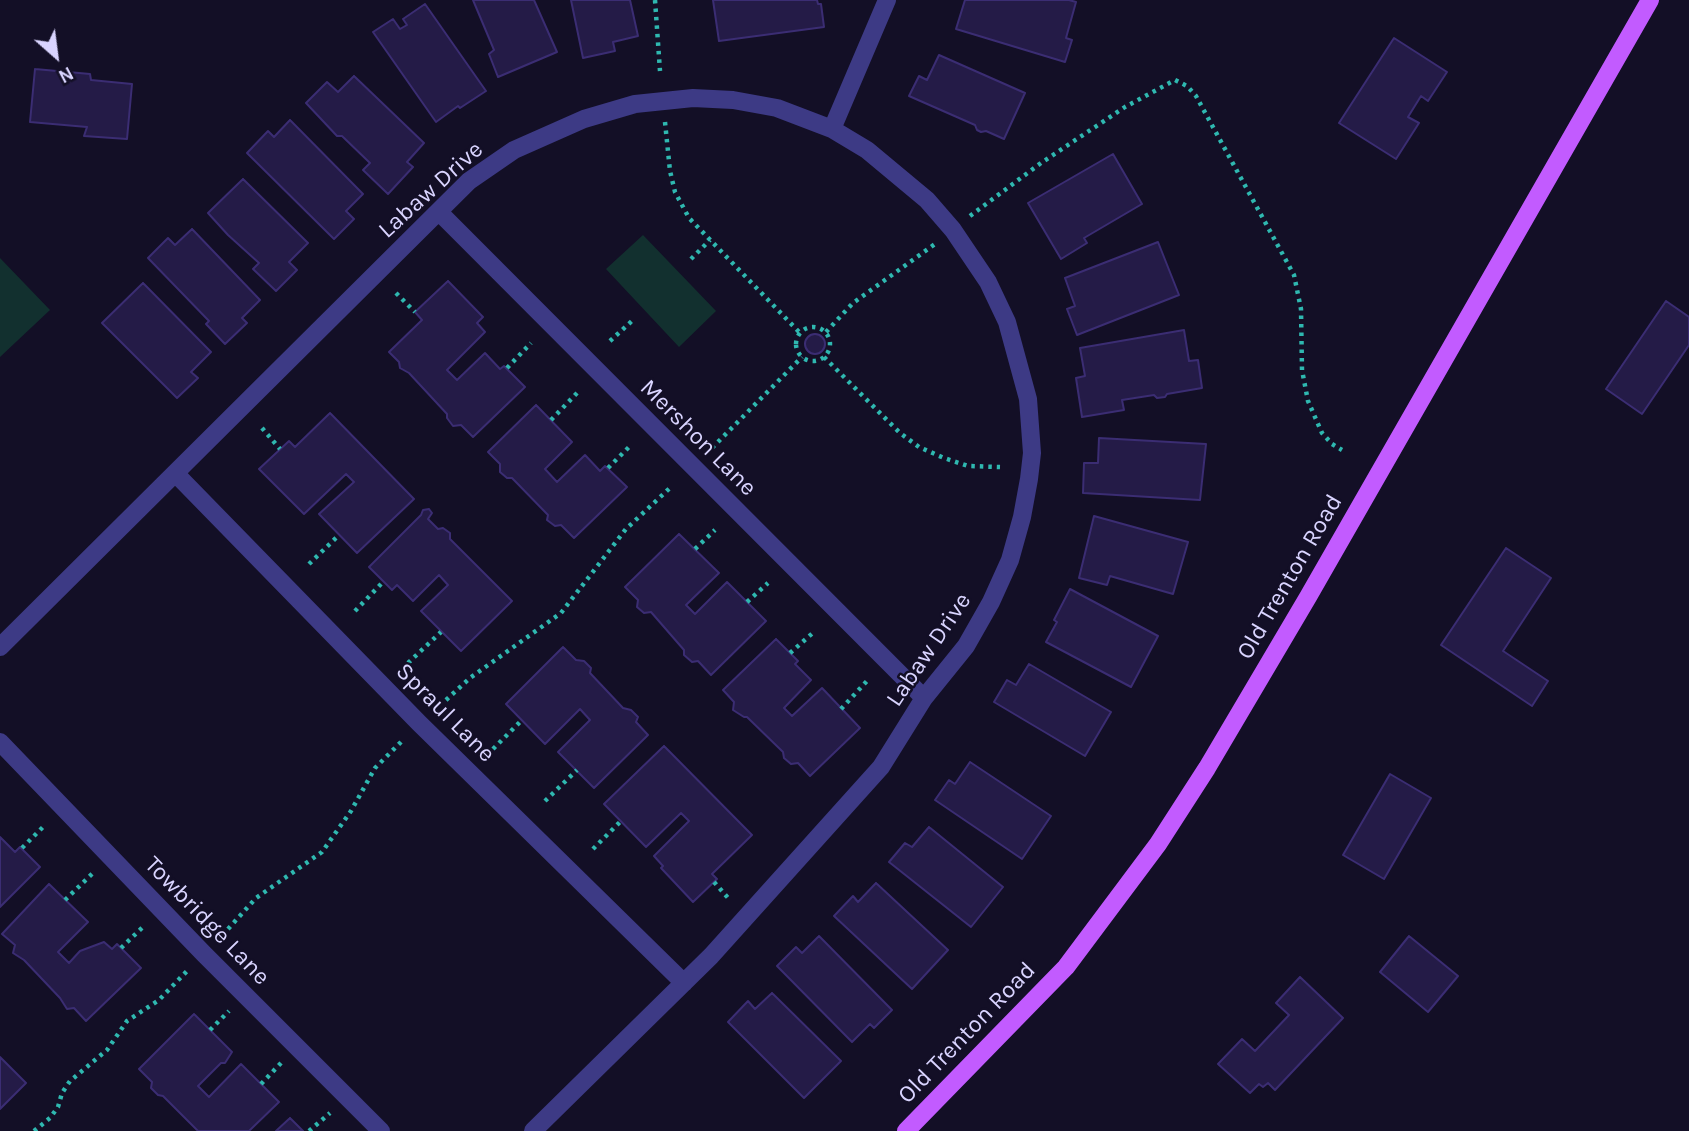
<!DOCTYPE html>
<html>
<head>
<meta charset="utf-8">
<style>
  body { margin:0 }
  #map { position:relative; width:1689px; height:1131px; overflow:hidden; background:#130f26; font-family:Karla,sans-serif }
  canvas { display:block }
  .north { position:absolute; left:21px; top:21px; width:70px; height:70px; -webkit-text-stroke:5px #130f26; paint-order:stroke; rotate:152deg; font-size:19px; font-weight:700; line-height:28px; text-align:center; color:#d9d4ff }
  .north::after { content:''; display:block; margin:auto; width:24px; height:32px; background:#d9d4ff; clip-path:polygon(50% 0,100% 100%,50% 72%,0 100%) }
</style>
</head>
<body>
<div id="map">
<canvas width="1689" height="1131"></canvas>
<div class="north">N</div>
</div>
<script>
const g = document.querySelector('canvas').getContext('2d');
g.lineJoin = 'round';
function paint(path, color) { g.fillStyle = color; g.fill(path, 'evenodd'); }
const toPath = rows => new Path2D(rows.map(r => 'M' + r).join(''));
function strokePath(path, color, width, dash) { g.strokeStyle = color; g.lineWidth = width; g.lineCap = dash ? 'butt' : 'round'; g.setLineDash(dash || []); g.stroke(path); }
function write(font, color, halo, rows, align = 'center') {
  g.font = font + ' Karla,sans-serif'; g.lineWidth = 5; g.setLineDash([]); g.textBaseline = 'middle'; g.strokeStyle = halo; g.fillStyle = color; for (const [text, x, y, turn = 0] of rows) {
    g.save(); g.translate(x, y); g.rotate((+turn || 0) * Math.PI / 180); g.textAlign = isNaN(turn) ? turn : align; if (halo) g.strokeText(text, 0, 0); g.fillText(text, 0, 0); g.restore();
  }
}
const green = toPath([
  [643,235,716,311,679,347,606,269],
  [0,258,50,310,0,357]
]);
const building = toPath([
  [473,0,534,0,557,52,498,77,489,54,494,50,473,0],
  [571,0,630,0,638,36,613,42,615,51,583,58,571,0],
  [713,0,817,0,818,4,821,4,824,27,719,41,713,0],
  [965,0,1069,0,1076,2,1066,38,1072,40,1065,62,956,29,965,0],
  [425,4,486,91,460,108,458,106,436,122,373,32,393,19,400,29,407,25,403,19,425,4],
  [1394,38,1447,72,1428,101,1421,96,1408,117,1419,123,1396,159,1339,123,1394,38],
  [939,55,1025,93,1004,139,986,131,981,132,977,130,975,125,909,96,919,76,927,80,939,55],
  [35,69,90,74,91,80,132,84,127,139,84,136,87,127,30,122,35,69],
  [354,76,424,143,407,162,413,167,388,194,363,170,370,163,342,136,337,136,306,103,327,82,338,92,354,76],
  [290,120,363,194,346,211,354,219,334,239,247,153,268,131,274,137,290,120],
  [1113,154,1142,204,1084,238,1087,243,1061,259,1028,203,1113,154],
  [243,179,308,243,289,262,297,270,276,291,253,269,259,263,228,235,208,213,243,179],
  [192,229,260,300,242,318,247,323,225,344,206,324,209,321,148,258,168,238,175,245,192,229],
  [1158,242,1179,295,1077,335,1067,309,1075,306,1065,278,1158,242],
  [448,281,483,317,477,323,485,332,447,370,457,380,485,353,500,369,504,366,525,387,473,437,461,425,453,426,447,418,447,414,409,373,400,368,399,362,389,352,422,320,415,312,448,281],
  [143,283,211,352,191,372,198,378,177,398,102,323,143,283],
  [1666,301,1689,317,1689,345,1642,414,1606,389,1666,301],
  [1184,330,1189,361,1198,360,1202,388,1167,394,1165,397,1157,398,1154,395,1122,400,1124,410,1082,417,1076,378,1085,376,1080,348,1184,330],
  '805 344a10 10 0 1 1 20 0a10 10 0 1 1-20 0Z',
  [536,405,572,442,545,469,557,482,585,455,600,471,605,466,627,487,574,538,561,525,555,526,547,520,548,515,512,478,507,478,500,472,500,464,488,452,536,405],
  [330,413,414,499,357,553,319,514,354,482,346,474,304,514,259,469,289,441,295,447,330,413],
  [1099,438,1206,444,1200,500,1083,493,1084,463,1098,463,1099,438],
  [429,509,432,513,428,519,438,529,443,528,450,533,450,539,512,601,461,651,421,611,448,585,439,575,413,601,397,585,392,590,369,567,421,515,423,510,429,509],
  [1094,516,1188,542,1173,594,1110,576,1107,585,1079,578,1094,516],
  [679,534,719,573,686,605,695,614,727,582,766,621,711,675,698,661,692,662,684,655,684,650,651,612,644,613,637,607,638,600,625,587,679,534],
  [1506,548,1551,578,1503,651,1548,681,1532,706,1441,645,1506,548],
  [1070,589,1158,636,1131,687,1046,642,1057,622,1054,620,1070,589],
  [776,639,798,661,795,664,811,680,784,708,792,716,822,688,860,728,810,776,798,763,791,764,784,758,783,752,747,717,744,717,733,710,734,702,723,690,776,639],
  [563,647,576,660,584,661,591,668,590,673,623,708,631,710,638,717,636,722,648,735,594,788,558,752,590,720,580,709,545,744,506,704,563,647],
  [1029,664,1111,712,1085,756,994,702,1007,680,1016,685,1029,664],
  [664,746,752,835,712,874,717,879,693,902,661,868,663,866,654,856,689,821,681,813,646,847,604,804,664,746],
  [970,762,1051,816,1022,859,935,800,949,780,955,784,970,762],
  [1390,774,1431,798,1384,879,1343,855,1390,774],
  [929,827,1003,887,971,927,889,862,905,843,912,847,929,827],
  [0,837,15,852,20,847,40,867,0,907,0,837],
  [876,883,948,950,912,989,834,916,853,896,858,902,876,883],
  [49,884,88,922,58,952,69,963,80,951,104,942,112,949,117,944,141,968,86,1021,74,1008,67,1009,60,998,24,960,13,953,15,945,2,934,49,884],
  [819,936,892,1010,874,1028,870,1024,852,1042,777,966,796,947,802,953,819,936],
  [1409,936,1458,976,1428,1012,1380,972,1409,936],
  [1300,977,1343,1018,1275,1090,1268,1083,1263,1087,1259,1084,1250,1093,1218,1064,1242,1039,1255,1051,1289,1015,1276,1003,1300,977],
  [772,993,841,1061,804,1098,728,1022,748,1001,755,1009,772,993],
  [194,1014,232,1052,225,1063,221,1063,198,1086,209,1097,241,1064,279,1102,249,1131,198,1131,163,1096,158,1095,151,1088,152,1082,139,1069,194,1014],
  [0,1057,26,1083,0,1109,0,1057],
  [290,1118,303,1131,276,1131,290,1118]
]);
const path = toPath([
  [655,0,660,71],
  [665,122,670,171,675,192,689,218,800,333],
  [970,216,1041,163,1125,107,1175,80,1187,86,1196,96,1294,275,1301,309,1302,370,1308,401,1322,433,1332,444,1342,450],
  [691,259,710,240],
  [396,293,415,312],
  '796 344a17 17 0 1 1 34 0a17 17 0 1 1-34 0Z',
  [826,332,853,303,935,244],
  [610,341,633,320],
  [824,357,900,433,919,447,944,458,968,466,1000,467],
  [507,368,531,343],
  [551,420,579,391],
  [262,428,280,449],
  [712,448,802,357],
  [608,468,632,444],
  [695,549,715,530],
  [309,564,339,535],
  [747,602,768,583],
  [355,611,383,582],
  [790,653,815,631],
  [408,663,441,632],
  [446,700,470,678,561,613,626,529,672,486],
  [841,709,867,681],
  [493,749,522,720],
  [545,801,577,770],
  [22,848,46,824],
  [593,849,621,821],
  [714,882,729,899],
  [65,900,93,873],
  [228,929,256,898,322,852,351,811,375,768,403,740],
  [121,948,145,925],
  [210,1030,229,1011],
  [261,1084,282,1062],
  [34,1131,50,1118,58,1107,62,1093,70,1081,107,1050,127,1021,159,1000,187,971],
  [309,1131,330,1113]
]);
const minor = toPath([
  [832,129,887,0],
  [439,212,924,698],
  [176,474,419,723,684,983],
  [0,647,469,181,514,150,584,119,635,104,693,98,733,100,777,108,832,129,867,150,927,200,953,230,988,282,1007,322,1028,399,1032,453,1029,479,1022,517,1010,560,991,602,966,646,924,698,881,767,711,956,533,1131],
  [0,742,204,954,381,1131]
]);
const major = toPath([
  [906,1131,1066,967,1158,844,1207,768,1308,597,1650,0]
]);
const streetNames = [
  ["Labaw Drive",431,190,-42],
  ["Mershon Lane",698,438,45],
  ["Old Trenton Road",1290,577,-60],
  ["Labaw Drive",929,650,-56],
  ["Spraul Lane",445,713,45],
  ["Towbridge Lane",207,921,46],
  ["Old Trenton Road",967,1033,-46]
];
paint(green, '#12302f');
paint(building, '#241b47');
strokePath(building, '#3b2d73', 2);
strokePath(path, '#2fb8b0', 4.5, [3.5, 5]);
strokePath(minor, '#3d3a85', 18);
strokePath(major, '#c25bff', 18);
write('24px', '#d9d4ff', '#130f26', streetNames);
</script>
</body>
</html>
